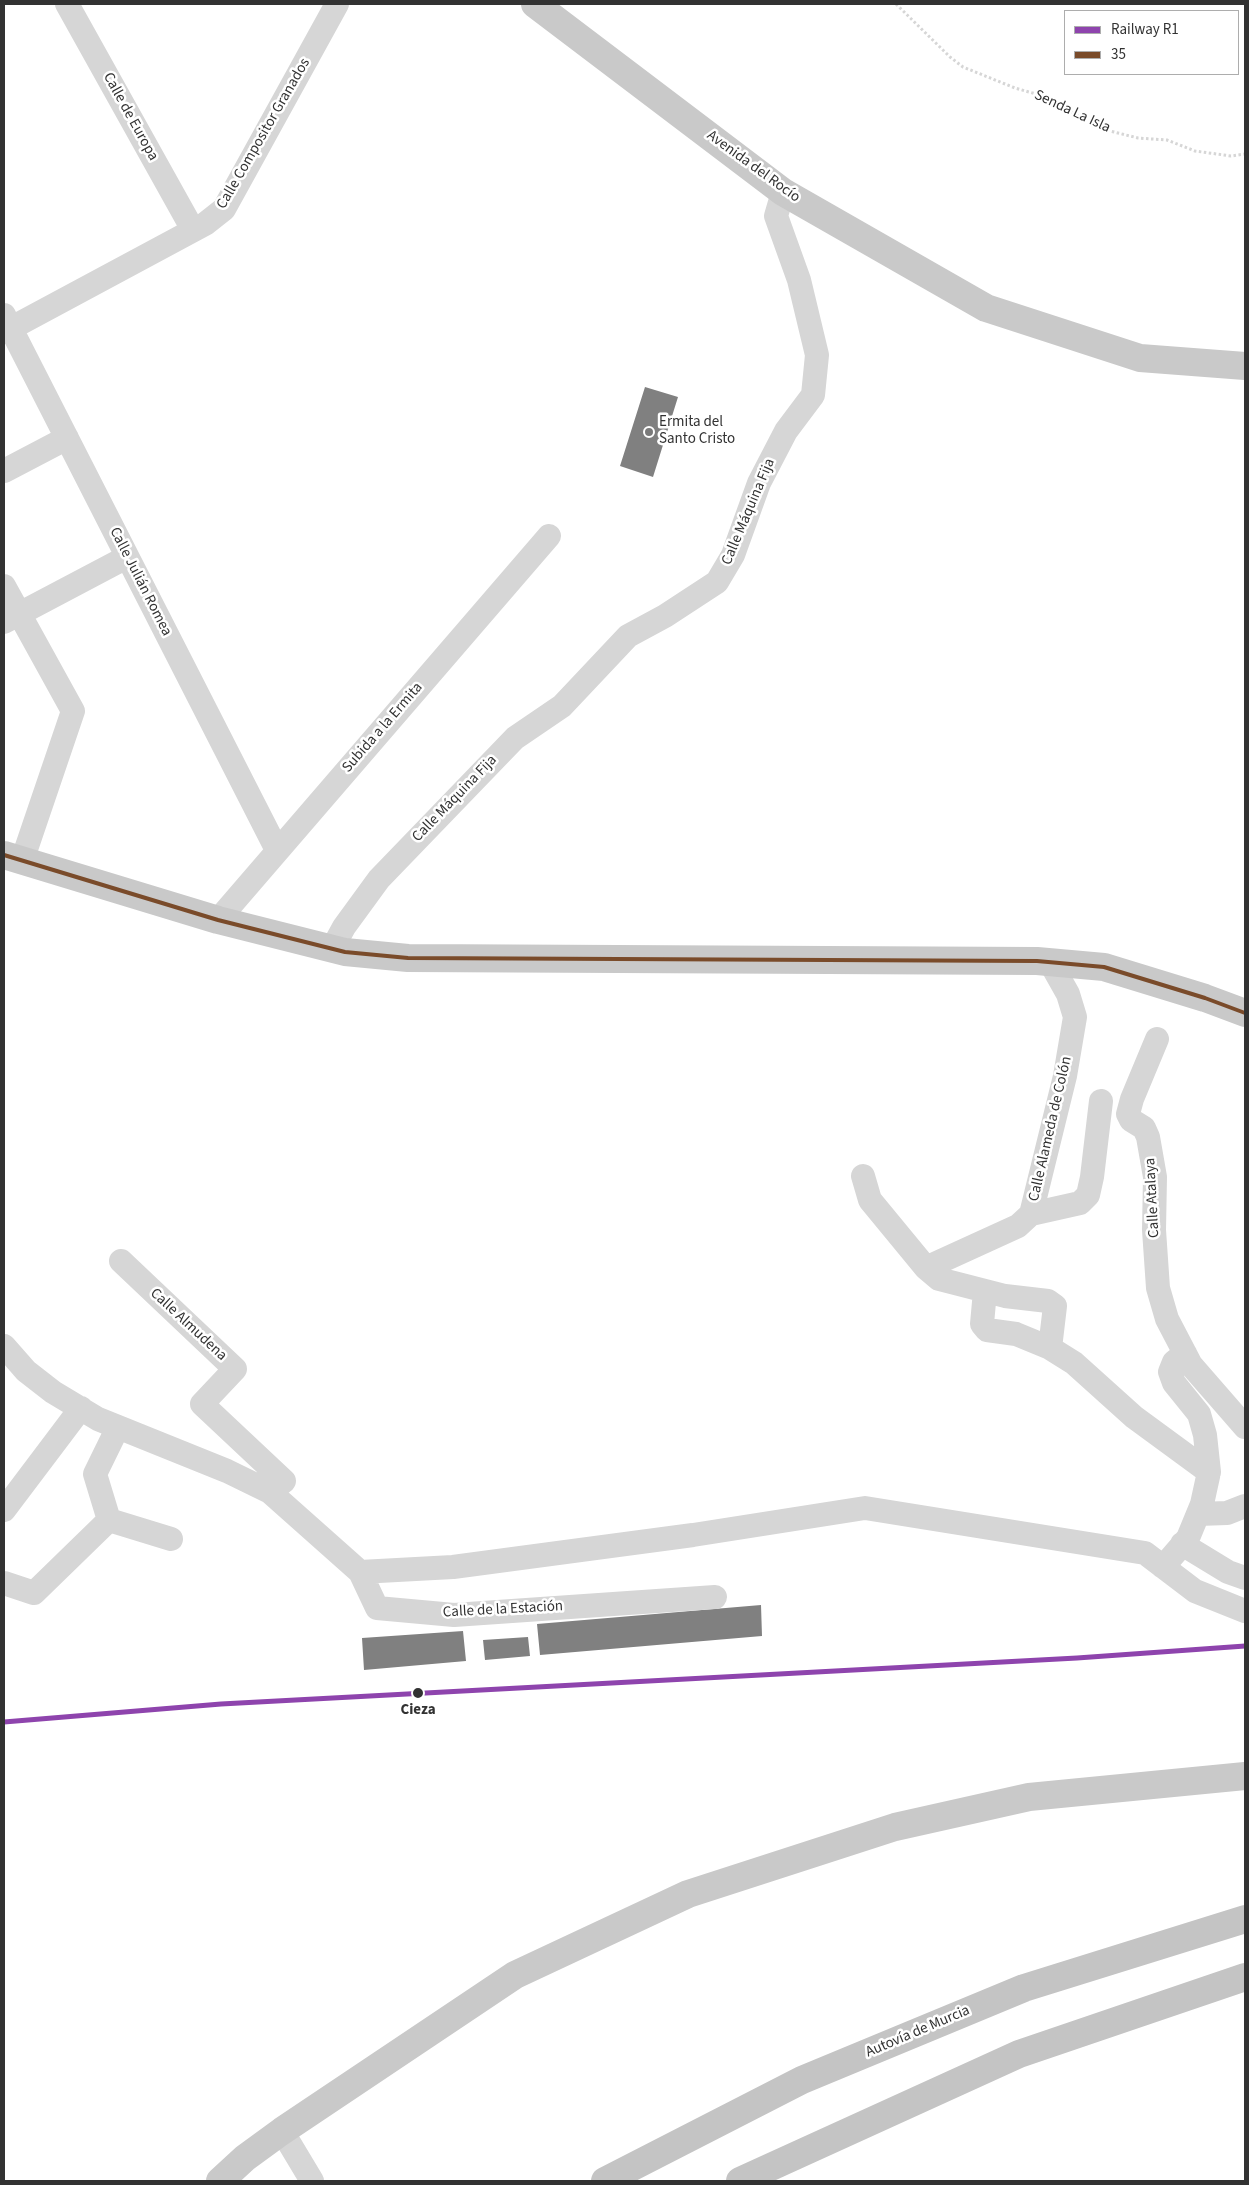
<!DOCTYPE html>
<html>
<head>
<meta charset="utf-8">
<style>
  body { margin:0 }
  #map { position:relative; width:1249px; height:2185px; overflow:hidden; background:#fff; font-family:"Source Sans 3",sans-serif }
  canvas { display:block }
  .frame { position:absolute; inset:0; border:5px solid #323232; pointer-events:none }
  .legend { position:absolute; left:1064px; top:10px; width:175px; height:65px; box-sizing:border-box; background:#fff; border:1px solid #adadad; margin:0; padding:6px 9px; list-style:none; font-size:15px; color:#323232 }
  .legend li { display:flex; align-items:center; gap:10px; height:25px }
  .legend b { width:25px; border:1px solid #adadad }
</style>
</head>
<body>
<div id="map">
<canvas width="1249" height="2185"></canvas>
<div class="frame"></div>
<ul class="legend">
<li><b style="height:6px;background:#8e44ad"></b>Railway R1</li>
<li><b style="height:6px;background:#7a4b2a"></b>35</li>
</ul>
</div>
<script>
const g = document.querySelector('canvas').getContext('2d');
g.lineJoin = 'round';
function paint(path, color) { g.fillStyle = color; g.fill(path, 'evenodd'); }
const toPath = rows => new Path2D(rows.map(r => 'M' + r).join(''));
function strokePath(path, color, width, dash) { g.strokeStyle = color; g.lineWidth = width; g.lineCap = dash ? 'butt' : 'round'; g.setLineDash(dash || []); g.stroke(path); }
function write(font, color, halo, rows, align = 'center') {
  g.font = font + ' "Source Sans 3",sans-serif'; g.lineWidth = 5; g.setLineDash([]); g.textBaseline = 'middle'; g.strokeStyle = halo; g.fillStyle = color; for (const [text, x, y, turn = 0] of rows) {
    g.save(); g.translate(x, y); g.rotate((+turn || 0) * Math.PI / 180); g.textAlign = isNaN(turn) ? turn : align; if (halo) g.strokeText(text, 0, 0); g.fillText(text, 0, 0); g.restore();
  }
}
const building = toPath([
  [645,387,678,397,653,477,620,466],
  [761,1605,762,1636,540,1655,537,1624],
  [463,1631,466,1661,364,1670,362,1638],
  [528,1637,530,1656,485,1660,483,1640]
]);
const path = toPath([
  [896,4,950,57,963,67,1015,88,1043,96,1102,129,1138,138,1167,140,1195,151,1231,156,1245,154]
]);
const minor = toPath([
  [67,4,193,230],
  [4,315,277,850],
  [4,332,205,224,224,209,337,4],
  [4,471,67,438],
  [4,586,73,711,22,861],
  [4,622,127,557],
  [218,920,549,536],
  [332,949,344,927,379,879,515,738,562,706,628,636,665,616,717,582,733,555,759,483,786,431,813,395,817,355,799,280,776,216,783,192],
  [1157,1039,1132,1099,1128,1114,1131,1120,1144,1128,1148,1137,1155,1177,1154,1230,1158,1288,1167,1319,1191,1365,1245,1427],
  [863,1176,870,1200,926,1268,939,1279,1005,1296,1048,1301,1055,1306,1050,1348],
  [1031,1214,1080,1203,1088,1195,1092,1177,1101,1101],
  [121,1261,235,1369,202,1404,284,1481,270,1492],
  [926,1268,1018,1226,1031,1214,1065,1076,1075,1017,1068,994,1050,962],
  [985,1291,982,1324,987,1330,1016,1334,1050,1348,1074,1363,1134,1417,1209,1472],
  [4,1346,26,1371,53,1392,98,1419,227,1471,270,1492,360,1572,377,1608,454,1615,715,1597],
  [4,1510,81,1408],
  [1198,1514,1227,1513,1245,1506],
  [109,1520,171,1539],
  [1182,1544,1228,1572,1245,1578],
  [1163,1567,1188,1538,1202,1504,1209,1472,1205,1435,1199,1414,1174,1383,1170,1372,1174,1362,1185,1353],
  [360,1572,453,1567,693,1535,865,1508,1145,1553,1195,1591,1245,1611],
  [4,1583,34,1593,109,1520,95,1474,118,1427],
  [282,2131,312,2181]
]);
const major = toPath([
  [535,4,783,192,986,308,1140,358,1245,366],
  [4,855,218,920,345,952,408,958,1037,961,1104,967,1205,998,1245,1013],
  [220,2181,245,2158,282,2131,515,1975,688,1894,895,1827,1029,1797,1245,1776]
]);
const highway = toPath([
  [605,2181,802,2080,1024,1988,1245,1919],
  [740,2181,1019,2054,1245,1977]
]);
const bus1 = toPath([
  [4,855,218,920,345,952,408,958,1037,961,1104,967,1205,998,1245,1013]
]);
const rail1 = toPath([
  [4,1722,221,1704,1077,1658,1245,1646]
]);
const markers = [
  [649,432,5,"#7a7a7a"],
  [418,1693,6,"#323232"]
];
const streetNames = [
  ["Senda La Isla",1072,112,25],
  ["Calle de Europa",130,117,61],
  ["Calle Compositor Granados",264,134,-60],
  ["Avenida del Rocío",753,167,36],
  ["Calle Máquina Fija",749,512,-67],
  ["Calle Julián Romea",140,582,63],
  ["Subida a la Ermita",383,728,-49],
  ["Calle Máquina Fija",455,799,-46],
  ["Calle Alameda de Colón",1051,1129,-77],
  ["Calle Atalaya",1153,1198,-93],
  ["Calle Almudena",188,1325,43],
  ["Calle de la Estación",503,1610,-3],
  ["Autovía de Murcia",918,2032,-23]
];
const poiNames = [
  ["Ermita del",659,423],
  ["Santo Cristo",659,440]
];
const stopNames = [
  ["Cieza",418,1711]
];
paint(building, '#808080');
strokePath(path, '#d6d6d6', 3, [2.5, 2.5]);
strokePath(minor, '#d6d6d6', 24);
strokePath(major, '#c9c9c9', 28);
strokePath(highway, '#c4c4c4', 28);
strokePath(bus1, '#7a4b2a', 4);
strokePath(rail1, '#8e44ad', 5);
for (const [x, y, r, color] of markers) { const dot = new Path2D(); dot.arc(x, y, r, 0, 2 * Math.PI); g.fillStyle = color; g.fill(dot); strokePath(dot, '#fff', 2); }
write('15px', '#323232', '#fff', streetNames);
write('15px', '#323232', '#fff', poiNames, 'left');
write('bold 15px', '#323232', '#fff', stopNames);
</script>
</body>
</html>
